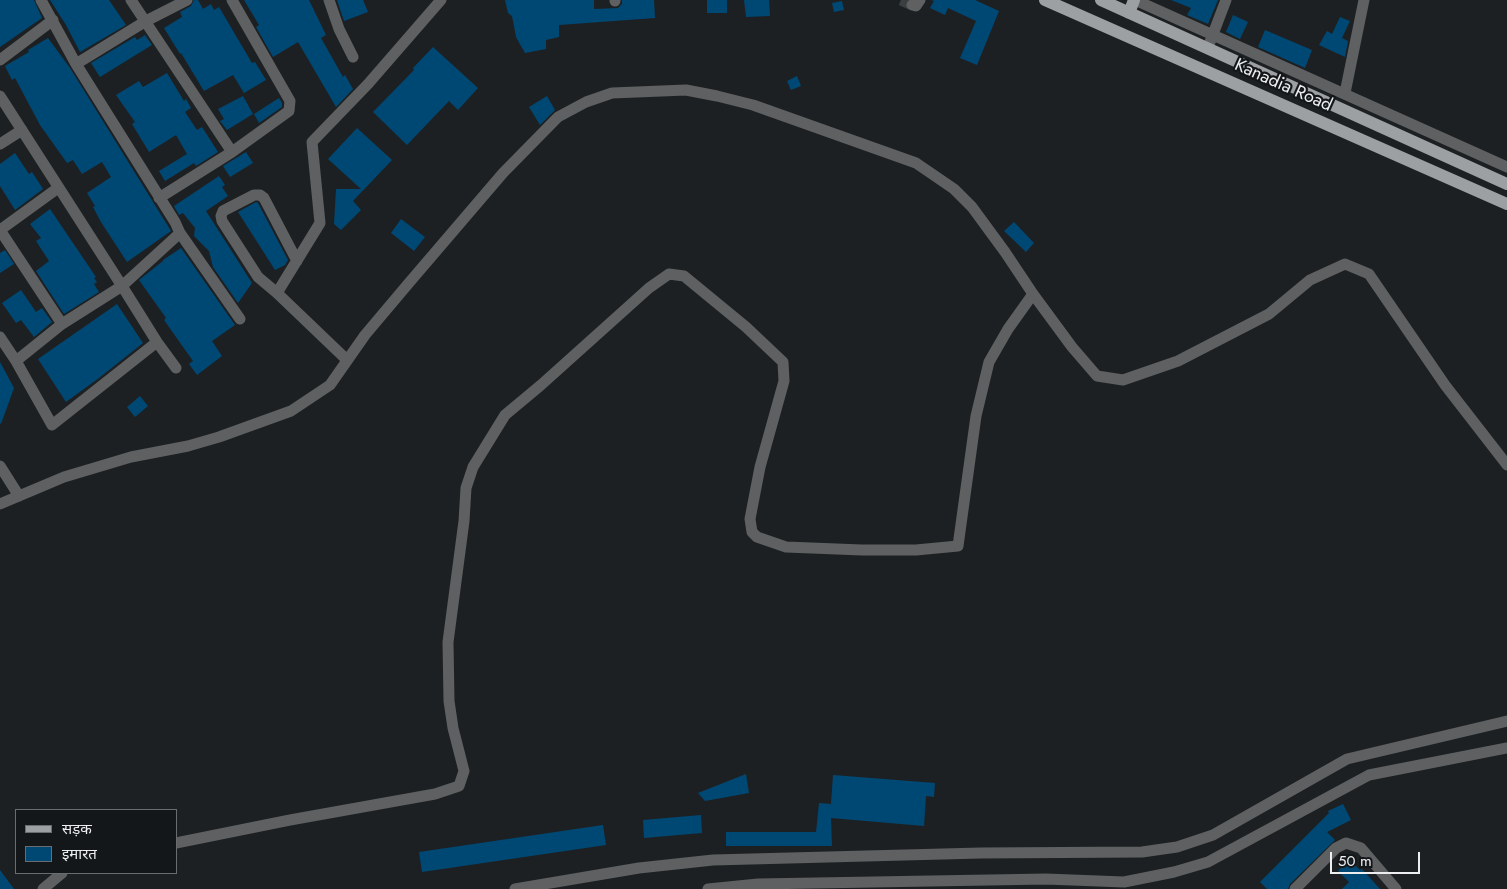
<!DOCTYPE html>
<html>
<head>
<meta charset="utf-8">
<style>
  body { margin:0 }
  #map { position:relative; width:1507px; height:889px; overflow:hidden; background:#1d2022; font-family:Jost,"Noto Sans Devanagari",sans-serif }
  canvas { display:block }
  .legend { position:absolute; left:15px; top:809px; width:162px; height:65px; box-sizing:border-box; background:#141719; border:1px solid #6a6d6f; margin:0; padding:6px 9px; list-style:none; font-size:15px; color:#eceeef }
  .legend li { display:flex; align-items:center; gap:10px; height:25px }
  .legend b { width:25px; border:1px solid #6a6d6f }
  .scale { position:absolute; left:1330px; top:852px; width:90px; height:22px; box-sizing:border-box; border:2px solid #eceeef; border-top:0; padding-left:6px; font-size:15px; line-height:18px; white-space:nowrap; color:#eceeef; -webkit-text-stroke:4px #141719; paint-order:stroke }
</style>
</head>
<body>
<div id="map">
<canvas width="1507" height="889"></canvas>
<ul class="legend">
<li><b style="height:6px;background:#9da0a3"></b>सड़क</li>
<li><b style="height:14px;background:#004874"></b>इमारत</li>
</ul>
<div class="scale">50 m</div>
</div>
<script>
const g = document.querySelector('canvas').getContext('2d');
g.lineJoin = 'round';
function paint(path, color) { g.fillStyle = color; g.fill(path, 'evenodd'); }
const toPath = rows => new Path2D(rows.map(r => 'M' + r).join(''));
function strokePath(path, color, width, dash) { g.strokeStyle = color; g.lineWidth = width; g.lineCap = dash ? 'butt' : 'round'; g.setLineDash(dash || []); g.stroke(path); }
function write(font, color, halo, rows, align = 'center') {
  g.font = font + ' Jost,sans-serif'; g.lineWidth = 4.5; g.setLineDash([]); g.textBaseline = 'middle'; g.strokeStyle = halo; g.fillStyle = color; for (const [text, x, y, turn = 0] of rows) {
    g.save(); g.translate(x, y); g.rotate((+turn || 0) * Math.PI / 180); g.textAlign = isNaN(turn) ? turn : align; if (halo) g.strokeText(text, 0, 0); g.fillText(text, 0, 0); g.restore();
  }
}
const building = toPath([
  [0,0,34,0,42,18,0,47],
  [50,0,109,0,126,25,80,52,66,25],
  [194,0,198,0,203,9,211,4,214,10,219,7,252,63,255,62,266,80,244,93,233,75,204,91,181,53,180,54,164,28,182,17,180,12,191,6],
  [244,0,309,0,326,35,321,38,343,77,345,75,353,89,336,107,298,42,273,57,256,27,259,25],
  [337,0,363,0,368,12,344,21],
  [505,0,594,0,594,9,618,8,622,4,622,0,654,0,655,18,559,25,559,37,546,40,546,49,525,53,516,37,512,16,508,13],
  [707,0,727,0,727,13,707,13],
  [744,0,769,0,770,16,746,17],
  [931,0,975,0,999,11,977,65,960,58,976,21,948,8,945,15,930,8,934,1],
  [1171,0,1218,0,1208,24,1187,15,1191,8],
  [842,1,844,10,834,12,832,3],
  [1233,15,1248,22,1240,39,1226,32],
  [1340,17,1350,21,1342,38,1348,41,1345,57,1319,45,1327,31,1332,34],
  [1265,30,1312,50,1305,68,1258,47],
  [145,35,152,45,100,77,91,63,135,37,137,40],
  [48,38,70,68,171,231,127,262,101,222,93,207,95,206,87,193,111,177,102,162,82,174,73,160,67,163,40,125,15,78,12,80,5,66,29,52,28,50],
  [433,47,478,88,458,110,449,101,407,145,373,112,414,70,413,68],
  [167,73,184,101,186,99,191,108,185,112,197,130,202,127,218,152,196,166,194,163,165,181,159,171,187,154,176,135,149,152,132,124,135,122,116,95,139,81,143,87],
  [797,76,801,86,791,90,787,81],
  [243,96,253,114,227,130,220,121,224,119,218,109],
  [547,96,555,110,540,125,529,107],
  [279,98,282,103,282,107,259,123,254,114],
  [357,128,392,160,353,201,361,210,341,230,334,224,336,189,361,189,328,159],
  [246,152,253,163,230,177,223,166],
  [15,153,29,174,32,172,43,189,15,210,0,186,0,164],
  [219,176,225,185,222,187,228,196,206,211,252,283,238,303,213,267,209,251,194,236,195,228,183,213,179,215,174,206],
  [256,202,258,203,288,260,285,265,275,270,238,212],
  [50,209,96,277,94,278,97,282,94,284,99,292,64,314,36,271,49,261,36,241,41,238,30,224],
  [401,219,425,237,414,251,391,233],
  [1014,222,1034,243,1026,252,1004,231],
  [181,248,235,325,212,341,222,356,197,375,189,364,193,361,164,320,166,318,139,280,163,261,163,260],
  [5,250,14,264,0,273,0,253],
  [21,290,36,312,42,308,52,322,34,337,21,320,16,323,2,303],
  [117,304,143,343,99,378,66,402,38,359],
  [0,362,14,388,1,424,0,423],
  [140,396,148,406,135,417,127,407],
  [746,774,749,793,705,801,698,793],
  [833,775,935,783,934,797,926,796,924,826,831,818,832,846,726,846,726,832,816,832,819,803,831,804],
  [1343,804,1351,820,1327,832,1335,840,1290,884,1288,889,1267,889,1260,882,1329,813,1328,811],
  [701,815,702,833,644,838,643,820],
  [603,825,606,845,422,872,419,852],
  [1349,859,1360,870,1362,869,1380,889,1342,889,1349,882,1338,871],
  [0,870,14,889,0,889]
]);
const minorTunnel = toPath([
  [901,0,912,5]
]);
const minor = toPath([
  [41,0,76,64,175,222,180,233,240,319],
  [131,0,232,152],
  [329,0,339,29,353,57],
  [1135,0,1507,167],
  [615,1,615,0],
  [912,5,916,6,920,0],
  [1210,42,1226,0],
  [0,60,53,20],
  [76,64,146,21,187,0],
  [1345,93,1364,0],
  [0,96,122,286,157,342,176,368],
  [0,144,22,130],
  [159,198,232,152,289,111,290,101,232,0],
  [0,230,62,324],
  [0,230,58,188],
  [297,261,264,198,260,195,254,195,223,211,221,216,222,221,258,277,277,293,347,360],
  [277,293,320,223,312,142,368,84,441,0],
  [1033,294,1072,347,1097,376,1123,380,1178,361,1269,314,1310,280,1345,264,1369,274,1445,385,1507,465],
  [0,337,16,361,62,324,122,286,180,233],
  [16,361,52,425,157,342],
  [0,466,19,496],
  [0,504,64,477,131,457,188,446,219,437,291,411,330,385,365,335,408,284,503,173,558,117,586,102,612,93,686,90,717,96,753,105,916,163,954,189,972,207,1005,252,1033,294,1008,329,989,362,976,416,958,546,916,550,862,550,786,547,757,537,752,532,750,519,760,467,784,381,783,362,746,327,684,276,669,274,649,288,541,385,505,415,473,467,466,488,464,521,448,642,449,701,453,728,464,771,459,786,435,794,290,820,176,843],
  [43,889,62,873],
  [515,889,639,868,713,860,981,853,1142,852,1177,847,1213,835,1347,759,1507,721],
  [708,889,758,884,1046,879,1124,882,1174,872,1208,862,1369,775,1507,748],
  [1295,889,1336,848,1346,843,1361,848,1396,889]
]);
const major = toPath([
  [1045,0,1507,204],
  [1101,0,1507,184],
  [1129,13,1134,0]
]);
const streetNames = [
  ["Kanadia Road",1283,86,24]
];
paint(building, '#004874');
strokePath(minorTunnel, '#3c3f41', 11, [11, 5.5]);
strokePath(minor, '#5e6061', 11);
strokePath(major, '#9da0a3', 12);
write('18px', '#eceeef', '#141719', streetNames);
</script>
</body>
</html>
